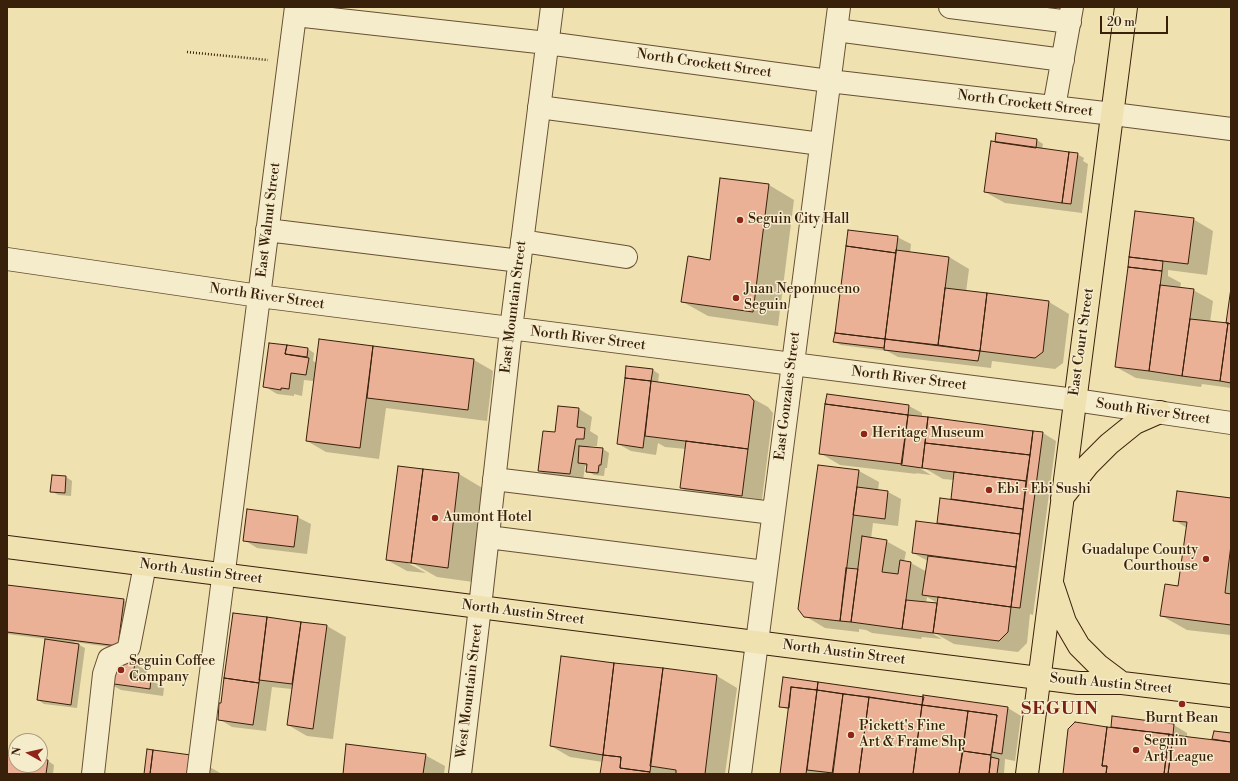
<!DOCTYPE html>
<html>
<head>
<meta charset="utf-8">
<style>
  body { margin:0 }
  #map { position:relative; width:1238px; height:781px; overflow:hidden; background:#f0e1b0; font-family:"Libre Bodoni",serif }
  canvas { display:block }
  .frame { position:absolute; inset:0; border:8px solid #39200b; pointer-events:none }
  .north { position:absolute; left:8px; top:733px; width:40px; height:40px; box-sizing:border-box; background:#f5eccc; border:1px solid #aa9a7f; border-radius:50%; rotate:278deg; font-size:11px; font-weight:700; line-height:16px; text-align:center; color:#39200b }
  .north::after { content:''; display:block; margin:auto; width:14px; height:18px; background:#8f2418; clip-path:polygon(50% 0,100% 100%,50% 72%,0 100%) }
  .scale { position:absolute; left:1100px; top:16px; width:68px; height:18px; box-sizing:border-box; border:2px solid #39200b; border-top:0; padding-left:5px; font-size:12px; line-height:14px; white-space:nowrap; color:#39200b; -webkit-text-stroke:3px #f5eccc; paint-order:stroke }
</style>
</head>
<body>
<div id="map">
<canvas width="1238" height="781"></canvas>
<div class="frame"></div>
<div class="north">N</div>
<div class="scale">20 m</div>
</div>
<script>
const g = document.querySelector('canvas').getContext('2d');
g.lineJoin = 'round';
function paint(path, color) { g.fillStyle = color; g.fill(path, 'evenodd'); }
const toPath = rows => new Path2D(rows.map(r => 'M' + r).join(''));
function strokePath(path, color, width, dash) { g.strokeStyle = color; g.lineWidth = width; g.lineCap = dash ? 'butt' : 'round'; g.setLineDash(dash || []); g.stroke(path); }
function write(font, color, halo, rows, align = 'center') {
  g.font = font + ' "Libre Bodoni",serif'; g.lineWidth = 3; g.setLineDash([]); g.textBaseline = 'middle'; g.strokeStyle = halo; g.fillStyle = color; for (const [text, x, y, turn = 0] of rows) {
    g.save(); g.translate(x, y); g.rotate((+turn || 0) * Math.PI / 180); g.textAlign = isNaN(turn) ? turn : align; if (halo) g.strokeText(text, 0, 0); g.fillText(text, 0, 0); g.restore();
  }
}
const shadow = toPath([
  [1037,140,1043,144,1042,149,1077,154,1084,158,1083,161,1088,164,1082,213,1005,203,985,192],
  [721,179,769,185,794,200,778,326,708,316,683,302,711,261],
  [1193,219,1213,231,1207,275,1168,270,1168,276,1181,283,1180,289,1193,290,1213,301,1210,322,1227,325,1231,295,1231,388,1202,384,1201,387,1136,378,1116,367,1130,258],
  [897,237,911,244,910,253,949,257,969,269,966,292,1049,302,1069,314,1063,363,1055,369,992,361,991,368,898,357,887,351,841,345,834,342],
  [320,340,474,360,493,371,487,421,386,408,379,459,326,452,307,441,314,381,304,380,302,396,294,394,294,396,277,394,264,386,270,344,308,349,314,353,313,361,317,363],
  [653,370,659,374,658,383,748,396,768,407,773,413,761,507,700,499,681,488,686,449,665,447,658,443,656,455,631,451,618,444],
  [909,406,922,413,922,417,1043,433,1056,441,1033,615,1030,614,1027,643,1018,652,954,644,929,630,928,631,942,639,922,637,921,639,872,633,866,630,859,629,859,632,825,628,805,616,819,466,859,471,879,482,878,490,888,492,901,499,898,526,873,523,871,539,886,541,906,552,904,562,911,563,927,572,928,561,913,553,938,524,941,499,952,501,954,480,943,479,919,465,918,467,931,475,915,473,917,474,840,465,820,453],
  [927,597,941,605,926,603],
  [579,409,592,417,590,431,598,436,597,446,589,446,588,448,603,449,609,453,607,468,605,468,604,476,594,475,587,471,588,466,585,466,583,481,553,479,539,471,556,433],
  [399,467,459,474,484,489,473,582,437,577,407,560,406,562,426,573,407,571,387,560],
  [53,476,66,477,72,481,71,496,58,495,51,491],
  [1231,499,1231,635,1187,630,1162,616,1179,587,1187,528,1174,520],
  [297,517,311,524,307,554,257,548,244,540],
  [7,586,123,600,130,604,124,649,74,642,85,648,77,708,44,704,38,700,46,639,7,634],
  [233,614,327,626,346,637,333,739,307,736,288,725,292,689,272,687,266,731,232,727,219,719],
  [562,657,717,676,737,688,725,774,601,774,603,762,570,757,551,746],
  [134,663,147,671,146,680,151,680,164,688,163,696,121,690,108,683],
  [784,678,924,698,1008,708,1021,716,1015,761,1005,759,1004,774,781,774,789,710,780,706],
  [1113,717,1174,725,1187,733,1187,737,1217,741,1213,739,1231,734,1231,774,1064,774,1112,728],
  [425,755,445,766,444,774,344,774],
  [7,756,16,757,16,765,40,765,40,760,48,761,54,765,53,774,7,774],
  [190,756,222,774,145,774]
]);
const building = toPath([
  [996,133,1037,139,1036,148,995,142,996,133],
  [991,141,1069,152,1062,203,984,192,991,141],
  [1069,152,1078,153,1071,204,1062,203,1069,152],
  [720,178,769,184,753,312,681,302,688,256,710,260,720,178],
  [1135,211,1194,218,1188,264,1129,257,1135,211],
  [848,230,898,236,896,253,846,246,848,230],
  [846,246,896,253,885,339,835,333,846,246],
  [896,250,949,257,938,345,885,339,896,250],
  [1129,257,1163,261,1162,271,1128,267,1129,257],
  [1128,267,1162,271,1149,371,1115,367,1128,267],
  [1160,285,1194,289,1182,376,1149,371,1160,285],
  [945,288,987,293,980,351,938,345,945,288],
  [1231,288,1231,324,1226,323,1231,288],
  [987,293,1049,301,1043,352,1035,358,980,351,987,293],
  [1190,319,1228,323,1220,381,1182,376,1190,319],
  [1228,323,1231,324,1231,383,1220,381,1228,323],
  [835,333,885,339,884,348,833,342,835,333],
  [319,339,373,346,360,448,306,441,319,339],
  [885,339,980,351,978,361,884,350,885,339],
  [269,343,287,345,285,354,309,358,306,375,291,373,289,389,281,388,281,390,263,387,269,343],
  [287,345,308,348,307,357,285,354,287,345],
  [373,346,474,359,468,410,367,398,373,346],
  [626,366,653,369,651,381,625,378,626,366],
  [625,378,651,381,643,448,617,444,625,378],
  [651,381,749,395,754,401,748,449,645,436,651,381],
  [827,394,909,405,908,415,825,404,827,394],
  [825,404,908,415,902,464,819,454,825,404],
  [558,406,579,408,577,427,585,428,584,439,576,439,570,474,538,471,543,431,555,432,558,406],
  [908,415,928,417,922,468,901,465,908,415],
  [928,417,1033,431,1030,455,925,443,928,417],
  [1033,431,1043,432,1020,608,1011,607,1033,431],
  [686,441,748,449,742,496,680,488,686,441],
  [925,443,1030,455,1026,481,922,468,925,443],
  [579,446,603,448,601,465,599,465,598,473,586,472,587,464,578,463,579,446],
  [818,465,859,470,840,621,804,617,798,609,818,465],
  [398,466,423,469,411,563,386,560,398,466],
  [423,469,459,473,448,568,411,563,423,469],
  [954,472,1026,481,1023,509,951,499,954,472],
  [52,475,66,476,65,493,50,492,52,475],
  [857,487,888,491,885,519,853,515,857,487],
  [1177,491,1231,498,1231,545,1225,593,1231,594,1231,625,1160,616,1165,584,1178,586,1187,522,1173,521,1177,491],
  [940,498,1023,509,1020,534,937,523,940,498],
  [247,509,298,516,294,547,243,541,247,509],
  [916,521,1020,534,1016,567,912,553,916,521],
  [862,536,887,540,882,572,898,574,900,560,911,562,902,629,851,622,862,536],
  [928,556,1016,567,1011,607,922,595,928,556],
  [846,568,858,569,851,622,840,621,846,568],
  [7,585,124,599,118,646,7,632,7,585],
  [938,597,1011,607,1008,632,999,641,933,633,938,597],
  [906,600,937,603,933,633,902,629,906,600],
  [233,613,267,617,259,683,224,678,233,613],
  [267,617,301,622,292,684,259,680,267,617],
  [301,622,327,625,313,729,287,725,301,622],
  [45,639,79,644,71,705,37,700,45,639],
  [561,656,614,663,603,755,550,746,561,656],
  [110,660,135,662,133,677,151,679,150,689,107,683,110,660],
  [614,663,663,668,650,772,620,768,621,757,603,755,614,663],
  [663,668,717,675,705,774,676,774,676,770,650,766,663,668],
  [783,677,818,682,817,690,791,687,789,708,779,707,783,677],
  [224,678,259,683,253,725,218,720,219,703,221,703,224,678],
  [818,682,924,697,922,705,817,690,818,682],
  [791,687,817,690,806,774,780,774,791,687],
  [817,690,843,694,833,773,807,770,817,690],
  [843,694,869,697,859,774,832,774,843,694],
  [923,695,1008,707,1002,754,992,752,997,715,922,705,923,695],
  [869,697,922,705,913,774,859,774,869,697],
  [922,705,968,711,959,774,913,774,922,705],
  [968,711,997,715,991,755,963,751,968,711],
  [1112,716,1174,724,1173,735,1111,727,1112,716],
  [1075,722,1107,727,1102,766,1107,766,1106,774,1063,774,1068,729,1075,722],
  [1107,727,1169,734,1164,774,1106,774,1107,766,1102,766,1107,727],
  [1214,731,1231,733,1231,742,1212,739,1214,731],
  [1169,734,1173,735,1168,774,1164,774,1169,734],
  [1173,735,1231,742,1231,774,1168,774,1173,735],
  [346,744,426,754,423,774,343,774,346,744],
  [147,749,153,750,150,774,144,774,147,749],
  [153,750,191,755,188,774,150,774,153,750],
  [963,751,991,755,989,774,959,774,963,751],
  [7,755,16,756,16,765,40,765,40,759,48,760,46,774,7,774,7,755],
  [603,755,621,757,620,768,650,772,649,774,600,774,603,755],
  [991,757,999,759,997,774,989,774,991,757]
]);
const path = toPath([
  [187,52,268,60]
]);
const minor = toPath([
  [950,7,1070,22],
  [295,15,547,43,829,81,1113,114,1231,129],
  [836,30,1063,60],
  [539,107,821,144],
  [1054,107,1072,7],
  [267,230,520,261],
  [522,241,626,257],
  [7,259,259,296,1075,400,1231,423],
  [494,479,773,513],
  [488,537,765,572],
  [93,774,104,674,109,659,125,652,129,647,145,565],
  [198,774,296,7],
  [460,774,480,607,511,329,552,7],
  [740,774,839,7]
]);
const major = toPath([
  [1062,498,1088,465,1109,444,1135,423,1160,412],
  [7,547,1078,683,1122,683,1231,696],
  [1053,586,1065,622,1079,646,1098,665,1122,683],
  [1027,774,1126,7]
]);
const markers = [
  [740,220,4,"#8f2418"],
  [736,298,4,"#8f2418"],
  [864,434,4,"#8f2418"],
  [989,490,4,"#8f2418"],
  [435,518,4,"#8f2418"],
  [1206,559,4,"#8f2418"],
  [121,670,4,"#8f2418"],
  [1182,704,4,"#8f2418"],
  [851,735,4,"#8f2418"],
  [1136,750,4,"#8f2418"]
];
const streetNames = [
  ["North Crockett Street",704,64,8],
  ["North Crockett Street",1025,104,7],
  ["East Walnut Street",269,220,-83],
  ["North River Street",267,297,8],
  ["East Mountain Street",514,307,-83],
  ["North River Street",588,339,7],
  ["East Court Street",1082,342,-82],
  ["North River Street",909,379,7],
  ["East Gonzales Street",788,396,-83],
  ["South River Street",1153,412,8],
  ["North Austin Street",201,572,7],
  ["North Austin Street",523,613,7],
  ["North Austin Street",844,653,7],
  ["South Austin Street",1111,684,5],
  ["West Mountain Street",470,691,-83]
];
const poiNames = [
  ["Seguin City Hall",748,220],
  ["Juan Nepomuceno",744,290],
  ["Seguin",744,306],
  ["Heritage Museum",872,434],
  ["Ebi - Ebi Sushi",997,490],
  ["Aumont Hotel",443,518],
  ["Guadalupe County",1198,551,"right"],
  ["Courthouse",1198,567,"right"],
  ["Seguin Coffee",129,662],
  ["Company",129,678],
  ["Burnt Bean",1182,719,"center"],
  ["Pickett's Fine",859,727],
  ["Art & Frame Shp",859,743],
  ["Seguin",1144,742],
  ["Art League",1144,758]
];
const districtNames = [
  ["SEGUIN",1060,710]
];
paint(shadow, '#0003');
paint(building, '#eab196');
strokePath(building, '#39200b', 1);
strokePath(minor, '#675034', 24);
strokePath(major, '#39200b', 24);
strokePath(path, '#39200b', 2.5, [1, 2]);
strokePath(minor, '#f5eccc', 22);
strokePath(major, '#f0e1b0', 22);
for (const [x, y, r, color] of markers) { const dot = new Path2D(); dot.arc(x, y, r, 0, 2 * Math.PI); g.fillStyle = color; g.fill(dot); strokePath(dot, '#f5eccc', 1.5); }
write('14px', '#39200b', '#f5eccc', streetNames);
write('14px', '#39200b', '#f5eccc', poiNames, 'left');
g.letterSpacing = '1px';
write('bold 18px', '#7a1f14', '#f5eccc', districtNames);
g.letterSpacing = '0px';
</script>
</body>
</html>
